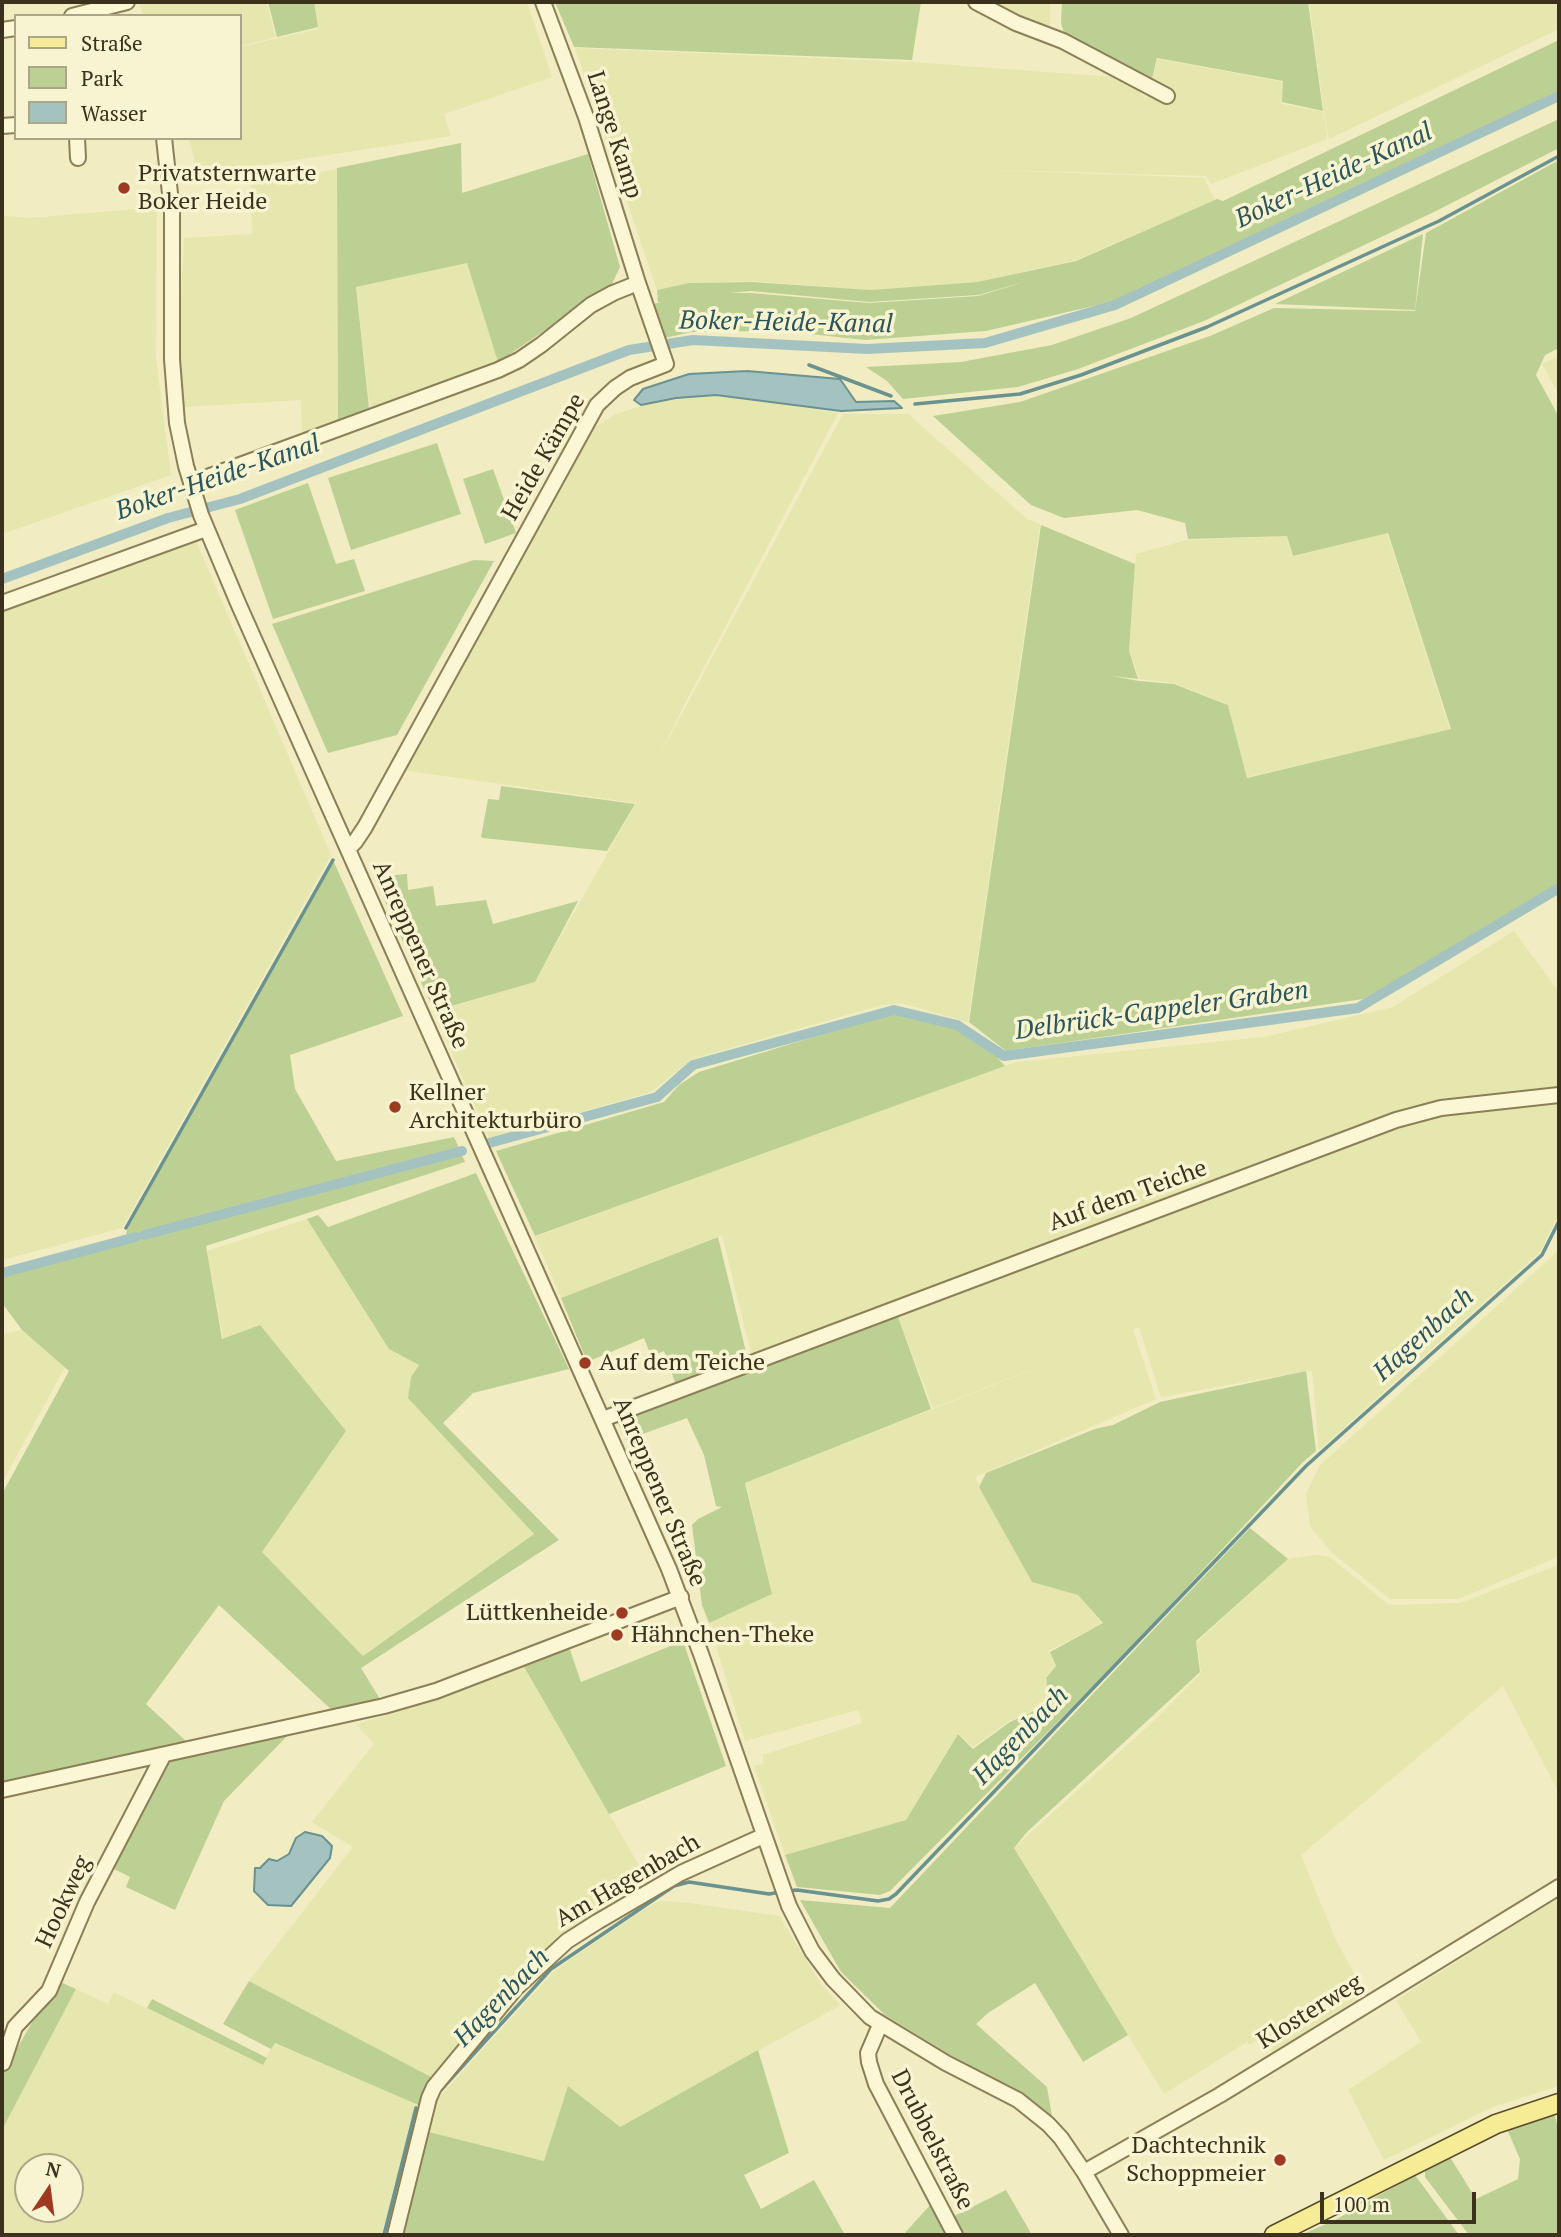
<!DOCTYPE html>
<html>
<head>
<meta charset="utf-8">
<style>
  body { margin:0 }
  #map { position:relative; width:1561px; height:2237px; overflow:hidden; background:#f1ecc1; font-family:"PT Serif",serif }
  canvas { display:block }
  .frame { position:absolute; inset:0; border:4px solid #3b311c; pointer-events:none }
  .legend { position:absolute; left:14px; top:14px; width:228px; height:126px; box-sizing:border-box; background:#f8f4d1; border:2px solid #aca689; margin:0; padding:9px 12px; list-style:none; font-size:21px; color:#3b311c }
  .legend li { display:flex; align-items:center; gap:14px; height:35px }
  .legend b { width:35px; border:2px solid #aca689 }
  .north { position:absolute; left:14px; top:2153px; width:70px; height:70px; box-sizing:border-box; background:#f8f4d1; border:2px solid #aca689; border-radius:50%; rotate:13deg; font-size:19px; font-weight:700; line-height:28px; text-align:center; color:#3b311c }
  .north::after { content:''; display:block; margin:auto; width:24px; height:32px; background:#9f3a22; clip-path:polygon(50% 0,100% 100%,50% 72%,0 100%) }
  .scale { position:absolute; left:1320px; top:2192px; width:156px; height:32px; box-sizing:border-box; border:4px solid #3b311c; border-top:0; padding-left:9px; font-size:21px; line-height:24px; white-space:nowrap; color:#3b311c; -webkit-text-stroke:5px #f8f4d1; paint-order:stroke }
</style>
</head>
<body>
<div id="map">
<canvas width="1561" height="2237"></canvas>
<div class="frame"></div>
<ul class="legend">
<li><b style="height:9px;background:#f7ec96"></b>Straße</li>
<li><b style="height:19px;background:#bdd094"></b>Park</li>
<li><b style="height:19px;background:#a4c3c0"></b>Wasser</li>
</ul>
<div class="north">N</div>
<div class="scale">100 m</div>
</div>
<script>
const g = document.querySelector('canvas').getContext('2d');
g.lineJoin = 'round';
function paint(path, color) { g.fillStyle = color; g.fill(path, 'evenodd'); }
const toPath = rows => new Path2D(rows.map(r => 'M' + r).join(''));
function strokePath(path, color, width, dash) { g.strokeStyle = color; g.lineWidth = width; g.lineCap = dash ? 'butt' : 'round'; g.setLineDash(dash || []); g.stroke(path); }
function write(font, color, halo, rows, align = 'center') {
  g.font = font + ' "PT Serif",serif'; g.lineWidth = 7; g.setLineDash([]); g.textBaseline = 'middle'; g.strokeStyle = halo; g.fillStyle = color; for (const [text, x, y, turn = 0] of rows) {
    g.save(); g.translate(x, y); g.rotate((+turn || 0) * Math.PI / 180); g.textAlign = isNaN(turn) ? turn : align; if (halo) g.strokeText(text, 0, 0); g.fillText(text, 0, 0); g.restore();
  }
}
const farmland = toPath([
  [139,2,266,2,276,37,240,46,240,16,143,16],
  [314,2,527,2,552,77,444,114,451,136,198,175,189,138,240,138,240,47,318,29],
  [988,2,1050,2,1050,28,1019,17],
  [1309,2,1559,2,1559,29,1329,139,1324,112,1327,139,1211,184,1206,176,967,169,1204,178,1215,200,1076,260,977,282,871,290,751,281,690,283,657,290,575,48,912,62,1126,78,1146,99,1158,59,1283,82,1282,104,1324,112],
  [337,169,338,421,302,434,301,400,183,407,178,358,184,238,252,234,251,185],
  [157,207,156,359,171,475,2,534,2,216,31,218],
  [467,263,498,362,370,408,356,287],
  [1559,356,1559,394,1542,364],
  [715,396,757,400,838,413,685,703,656,762,843,414,908,414,1027,519,1040,524,968,1022,901,1003,882,1005,692,1059,651,1092,489,1138,434,1012,535,982,636,803,402,770,587,432,616,414,641,406,676,399],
  [1387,533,1450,730,1247,777,1228,704,1174,683,1139,679,1129,650,1136,554,1187,540,1287,536,1292,557],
  [196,541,331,855,122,1228,2,1260,2,612],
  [1514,931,1559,992,1559,1091,1440,1104,752,1357,722,1235,561,1298,535,1237,917,1096,1017,1062,1264,1037,1393,1007],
  [1559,1100,1559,1213,1540,1252,1319,1450,1312,1370,1161,1397,1139,1327,1133,1330,1156,1399,975,1477,1032,1582,1078,1595,1102,1623,1049,1651,1055,1666,1045,1678,1049,1703,1009,1721,973,1747,958,1733,906,1820,785,1855,754,1766,763,1764,763,1755,862,1723,858,1710,745,1741,709,1623,772,1594,746,1483,1115,1337,933,1408,897,1314,1399,1124,1442,1112],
  [307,1219,338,1266,419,1365,411,1377,409,1398,534,1534,363,1656,262,1552,207,1251],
  [1559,1250,1559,1552,1555,1558,1459,1599,1390,1599,1332,1553,1310,1526,1306,1494,1320,1465],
  [22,1330,65,1367,2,1483,2,1334],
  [1316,1555,1330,1557,1389,1605,1460,1603,1556,1566,1559,1561,1559,1793,1503,1686,1301,1855,1335,1938,1365,1994,1273,2052,1263,2037,1250,2045,1247,2042,1164,2094,1014,1848,1157,1718,1201,1673,1197,1642,1288,1559],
  [523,1665,649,1883,580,1925,433,2078,249,1981,353,1847,312,1822,374,1744,356,1724,385,1716],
  [1559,1897,1559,2086,1493,2107,1384,2160,1348,2090,1421,2042,1396,2000],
  [659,1901,690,1903,779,1916,823,1987,841,2005,620,2127,544,2161,425,2131,430,2107,555,1970,644,1909],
  [76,1989,108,2004,114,1992,262,2065,274,2043,423,2107,391,2235,2,2235,2,2130],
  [28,2167,70,2167,70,2209,28,2209]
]);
const green = toPath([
  [268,2,314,2,318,27,277,37],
  [555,2,921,2,912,60,574,47],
  [1062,2,1308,2,1323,111,1282,102,1283,81,1157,58,1151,83,1066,39,1061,23],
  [1559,40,1559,92,1115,301,986,331,865,340,801,333,757,331,692,332,664,338,654,304,661,302,658,302,657,290,689,283,752,282,871,290,977,282,1076,261,1217,199,1223,201],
  [1028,281,978,296,869,303,751,293,729,293,751,291,869,302,978,295],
  [1559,119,1559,148,1436,211,1204,321,1078,369,1018,387,903,399,887,381,866,367,961,362,1052,345,1131,318],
  [461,143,462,193,588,154,620,267,611,286,498,362,467,263,356,287,369,408,338,420,337,168],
  [1559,160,1559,348,1545,355,1536,375,1559,417,1559,884,1370,998,1006,1051,969,1022,1041,525,1135,564,1129,651,1138,679,1112,676,1139,681,1174,684,1228,705,1247,778,1451,729,1388,533,1293,556,1287,536,1188,539,1185,523,1137,510,1064,518,1031,505,933,416,1020,402,1210,336,1274,308,1415,311,1426,233],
  [1423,234,1415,310,1275,304],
  [437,443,461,514,351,550,328,478],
  [493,469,516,533,485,544,463,479],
  [308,483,336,564,354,559,365,591,273,619,235,510],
  [474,560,494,561,397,735,328,753,272,624],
  [501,786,635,804,607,851,483,838,481,837,488,799,499,800],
  [333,860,403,1016,290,1055,295,1089,336,1161,454,1137,465,1162,206,1246,222,1339,260,1325,346,1431,262,1552,363,1656,534,1534,408,1398,411,1377,419,1365,389,1349,307,1219,318,1215,328,1227,476,1173,569,1369,473,1393,443,1423,559,1540,361,1668,383,1704,336,1714,219,1605,146,1704,198,1752,294,1729,224,1801,175,1910,126,1887,130,1877,112,1868,167,1757,2,1784,2,1494,69,1371,22,1330,2,1303,2,1277,125,1243,127,1230],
  [407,874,408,890,433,886,436,906,486,900,493,924,578,901,535,982,434,1011,374,877],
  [892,1013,931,1021,959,1030,995,1055,1005,1066,535,1236,496,1151,664,1102,679,1085,699,1072],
  [718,1237,748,1360,677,1388,664,1351,651,1356,644,1338,587,1362,561,1298],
  [897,1314,931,1409,745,1483,772,1594,709,1623,702,1605,692,1525,698,1519,722,1507,716,1506,704,1455,687,1418,626,1440,617,1421],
  [1306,1371,1316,1451,1303,1462,1125,1654,890,1891,880,1895,797,1887,785,1855,906,1820,958,1734,973,1749,1010,1722,1049,1704,1046,1678,1056,1666,1050,1652,1103,1623,1078,1595,1032,1582,979,1487,986,1473,1095,1429,1113,1425,1160,1402],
  [1250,1528,1288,1559,1196,1641,1200,1672,1027,1832,1014,1848,1128,2035,1083,2062,1035,1983,988,2013,976,2024,1047,2087,1052,2116,1027,2098,952,2056,885,2015,841,1972,800,1900,890,1908],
  [683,1641,726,1766,609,1814,523,1665,569,1647,581,1682],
  [56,1980,76,1989,2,2130,2,2075],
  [249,1981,433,2078,423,2107,275,2043,271,2049,223,2024],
  [152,1999,267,2058,263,2065,147,2008],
  [758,2050,789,2153,744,2175,761,2209,814,2180,845,2235,400,2235,425,2131,544,2161,568,2086,620,2127],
  [1554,2113,1559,2132,1559,2235,1469,2235,1425,2177,1425,2168,1450,2157,1476,2199,1518,2179,1520,2159,1506,2127],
  [1415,2175,1459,2235,1301,2235,1335,2220],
  [1006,2190,1032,2235,961,2235,952,2217],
  [933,2202,951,2235,903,2235,931,2204]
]);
const water = toPath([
  [747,371,840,379,856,402,894,401,902,408,841,411,716,395,676,398,641,405,634,400,643,389,689,374,747,371],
  [305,1832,322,1836,332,1846,330,1858,291,1906,268,1905,254,1891,255,1868,260,1868,269,1859,277,1861,289,1854,296,1838,305,1832]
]);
const stream = toPath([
  [809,365,891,396],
  [915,404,1020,394,1081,375,1207,327,1439,221,1559,156],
  [126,1228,333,860],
  [788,1891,797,1890,878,1901,889,1899,896,1894,1306,1466,1542,1255,1559,1221],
  [439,2092,551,1969,674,1886,689,1882,769,1894,781,1892],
  [384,2235,416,2108]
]);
const canal = toPath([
  [2,579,168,518,240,499,629,350,693,340,867,349,985,343,1115,305,1559,96],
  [482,1145,657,1097,693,1065,894,1010,957,1025,1004,1056,1358,1008,1559,888],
  [144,1235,462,1151],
  [2,1273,136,1237]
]);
const minor = toPath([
  [543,2,586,117,638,283],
  [976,2,1016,23,1063,41,1167,96],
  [72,16,127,2],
  [2,30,16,28],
  [2,126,16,125],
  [77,138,78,158],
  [164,138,172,212,172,359,177,423,186,466,201,515,238,603,669,1569,701,1654,789,1906,812,1951,833,1979,870,2017,946,2063,1018,2100,1048,2124,1061,2138,1084,2172,1121,2235],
  [191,483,498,370,519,360,541,345,591,305,613,293,638,283,666,364,630,378,615,388,597,405,365,827,355,842,348,849],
  [2,603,206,529],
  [603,1419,1396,1120,1441,1108,1559,1095],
  [2,1790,384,1706,436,1691,681,1597],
  [880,2025,868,2053,869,2062,876,2084,955,2235],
  [3,2063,15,2027,49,1991,87,1902,163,1756],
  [1084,2172,1220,2095,1559,1887],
  [395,2235,429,2098,434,2087,515,1989,567,1941,597,1922,681,1873,763,1836]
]);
const major = toPath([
  [1274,2235,1496,2124,1559,2103]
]);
const markers = [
  [124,188,7,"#9f3a22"],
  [395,1107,7,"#9f3a22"],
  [585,1363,7,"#9f3a22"],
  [622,1613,7,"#9f3a22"],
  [617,1635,7,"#9f3a22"],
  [1280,2160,7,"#9f3a22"]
];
const streetNames = [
  ["Lange Kamp",614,135,72],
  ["Heide Kämpe",544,457,-60],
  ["Anreppener Straße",420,955,66],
  ["Auf dem Teiche",1128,1196,-20],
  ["Anreppener Straße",659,1492,67],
  ["Am Hagenbach",628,1881,-30],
  ["Hookweg",64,1902,-65],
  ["Klosterweg",1310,2012,-32],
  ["Drubbelstraße",932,2140,63]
];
const poiNames = [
  ["Privatsternwarte",138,174],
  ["Boker Heide",138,202],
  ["Kellner",409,1093],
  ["Architekturbüro",409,1121],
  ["Auf dem Teiche",599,1363],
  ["Lüttkenheide",608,1613,"right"],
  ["Hähnchen-Theke",631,1635],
  ["Dachtechnik",1266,2146,"right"],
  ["Schoppmeier",1266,2174,"right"]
];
const waterNames = [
  ["Boker-Heide-Kanal",1334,176,-25],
  ["Boker-Heide-Kanal",786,323,1],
  ["Boker-Heide-Kanal",218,478,-19],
  ["Delbrück-Cappeler Graben",1162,1011,-8],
  ["Hagenbach",1424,1335,-42],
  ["Hagenbach",1021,1736,-46],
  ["Hagenbach",502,1998,-46]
];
paint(farmland, '#e5e7ae');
paint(green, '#bdd094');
paint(water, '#a4c3c0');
strokePath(water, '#6a9290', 2);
strokePath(stream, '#6a9290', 3.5);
strokePath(canal, '#a4c3c0', 10);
strokePath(minor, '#8c7e57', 18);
strokePath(major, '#594a2c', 21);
strokePath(minor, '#fbf7d5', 14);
strokePath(major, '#f7ec96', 18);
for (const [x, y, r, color] of markers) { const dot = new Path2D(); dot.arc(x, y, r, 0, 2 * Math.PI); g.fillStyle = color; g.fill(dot); strokePath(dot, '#f8f4d1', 2.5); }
write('24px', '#3b311c', '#f8f4d1', streetNames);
write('24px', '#3b311c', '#f8f4d1', poiNames, 'left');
write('italic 26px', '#2b555b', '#f8f4d1', waterNames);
</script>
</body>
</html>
